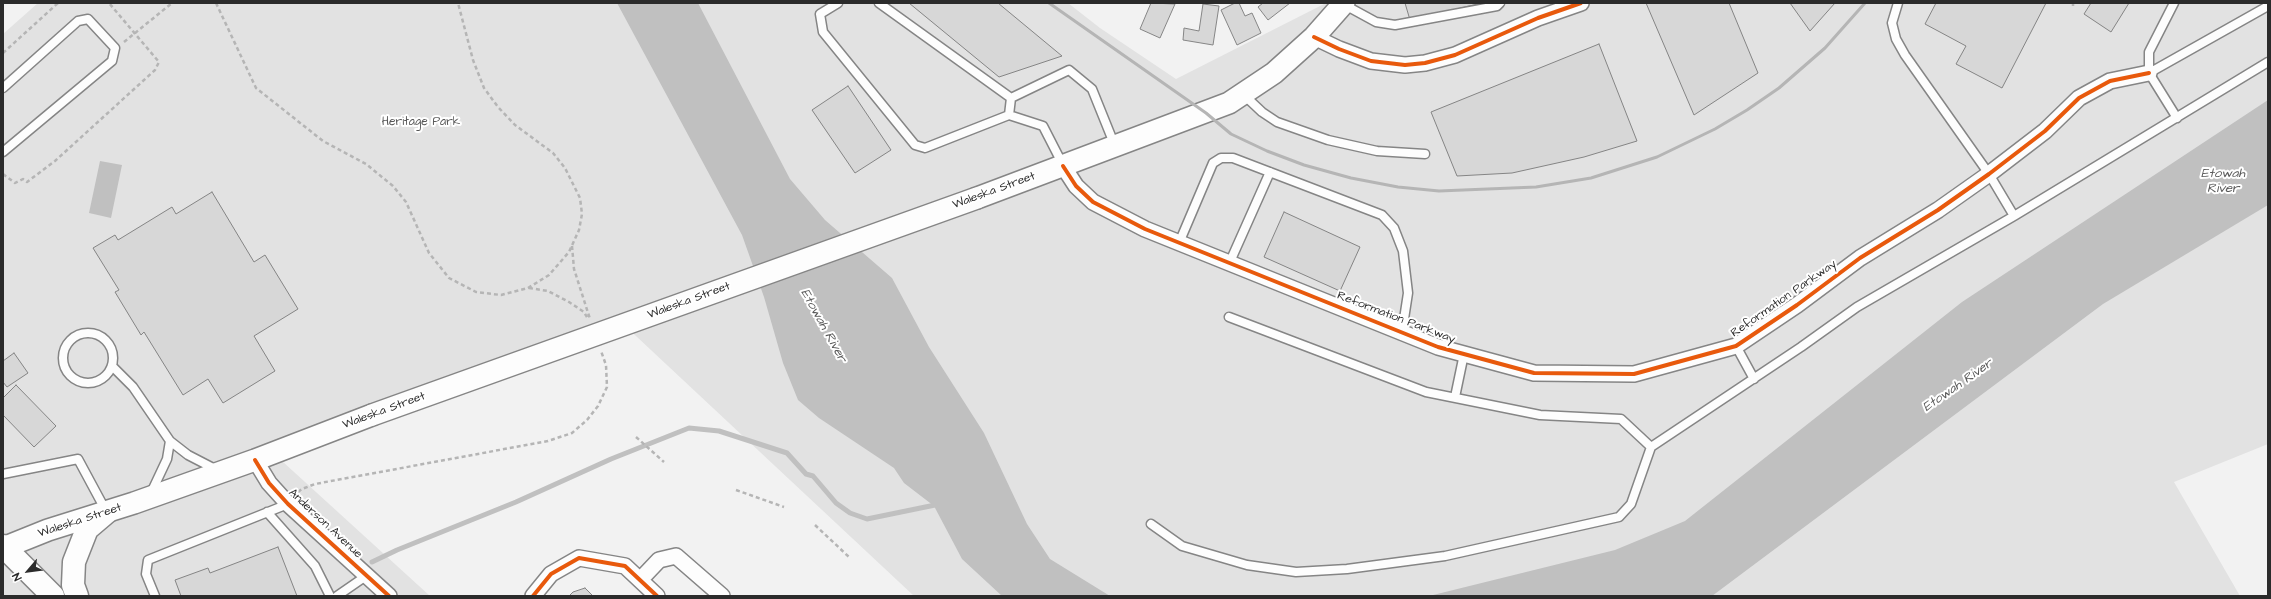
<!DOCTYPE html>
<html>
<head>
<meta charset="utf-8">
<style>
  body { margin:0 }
  #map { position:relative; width:2271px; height:599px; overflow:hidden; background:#f2f2f2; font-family:"Architects Daughter",sans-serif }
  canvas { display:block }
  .frame { position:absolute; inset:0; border:4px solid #2b2b2b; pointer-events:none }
  .north { position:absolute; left:8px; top:551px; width:40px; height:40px; -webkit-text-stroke:3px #fff; paint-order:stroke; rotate:242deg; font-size:11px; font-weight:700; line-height:16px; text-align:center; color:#2b2b2b }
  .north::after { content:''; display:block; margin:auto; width:14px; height:18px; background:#2b2b2b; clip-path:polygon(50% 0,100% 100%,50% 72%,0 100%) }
</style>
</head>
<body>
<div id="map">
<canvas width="2271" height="599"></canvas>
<div class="frame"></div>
<div class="north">N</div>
</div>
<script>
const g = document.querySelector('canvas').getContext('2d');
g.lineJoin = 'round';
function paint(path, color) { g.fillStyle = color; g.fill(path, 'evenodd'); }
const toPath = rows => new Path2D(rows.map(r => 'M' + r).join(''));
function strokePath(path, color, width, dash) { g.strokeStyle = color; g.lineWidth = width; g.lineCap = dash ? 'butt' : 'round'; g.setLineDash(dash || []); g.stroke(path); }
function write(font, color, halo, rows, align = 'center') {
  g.font = font + ' "Architects Daughter",sans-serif'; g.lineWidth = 4; g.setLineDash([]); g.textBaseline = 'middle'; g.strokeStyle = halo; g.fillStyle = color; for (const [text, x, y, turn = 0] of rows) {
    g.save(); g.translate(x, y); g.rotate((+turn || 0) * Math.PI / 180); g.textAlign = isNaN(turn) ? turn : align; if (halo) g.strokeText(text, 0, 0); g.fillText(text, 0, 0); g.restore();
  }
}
const built = toPath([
  [38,3,1068,3,1100,28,1176,79,1326,3,2268,3,2268,444,2174,482,2240,596,914,596,621,322,271,451,430,596,3,596,3,34]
]);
const water = toPath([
  [617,3,698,3,790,179,825,220,892,278,929,347,984,433,1027,524,1050,559,1110,596,1002,596,962,559,934,506,904,483,894,468,819,418,798,400,783,363,764,297,742,235],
  [2268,100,2268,205,2103,304,1712,596,1429,596,1615,550,1685,521,1962,302],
  [100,161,122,165,111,218,89,213]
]);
const stream = toPath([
  [372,562,397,550,516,502,611,459,689,428,719,431,787,453,806,474,813,476,836,503,850,513,867,519,940,504]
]);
const building = toPath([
  [909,3,998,3,1062,56,999,77,909,3],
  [1151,3,1175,4,1160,38,1140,29,1151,3],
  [1235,3,1239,3,1245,16,1252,13,1261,33,1237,45,1221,10,1235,3],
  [1263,3,1290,3,1268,20,1258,7,1263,3],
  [1405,3,1482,3,1410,20,1405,3],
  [1646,3,1729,3,1758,73,1694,115,1646,3],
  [1790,3,1835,3,1810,31,1790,3],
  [1936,3,2046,3,2002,88,1956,64,1966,46,1925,24,1936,3],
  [2091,3,2129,3,2111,32,2084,14,2091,3],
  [1203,4,1219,6,1213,45,1183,40,1184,28,1199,31,1203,4],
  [1599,44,1637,141,1584,157,1512,173,1457,176,1431,112,1599,44],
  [848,86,891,150,855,173,812,110,848,86],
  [212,192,254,262,265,255,298,309,254,336,275,371,223,403,208,379,183,395,144,332,141,335,115,292,119,290,93,248,115,235,118,240,172,207,176,214,212,192],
  [1284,212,1360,247,1340,291,1264,257,1284,212],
  [14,353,28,373,7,387,3,382,3,361,14,353],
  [16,385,56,426,34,447,3,415,3,398,16,385],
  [278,547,297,596,181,596,175,580,208,568,210,573,278,547],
  [585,588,593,596,569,596,573,592,585,588]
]);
const path = toPath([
  [216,3,256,88,323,141,366,164,393,186,406,202,429,253,449,278,476,292,501,295,528,288,549,275,569,252,579,230,582,214,580,198,565,168,553,153,515,125,498,107,484,88,473,60,458,3],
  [2073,3,2073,6],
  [124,42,172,3],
  [3,53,58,3],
  [3,174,15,183,23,179,27,182,55,161,155,70,159,62,109,3],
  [572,246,574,269,590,319],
  [529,288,548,291,569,302,584,312,588,319],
  [636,437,664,462],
  [736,490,784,507],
  [298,492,302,489,315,484,548,441,572,433,587,420,598,406,607,387,606,365,601,351],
  [815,525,849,557]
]);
const service = toPath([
  [838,3,820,14,823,32,915,145,925,148,1009,115,1043,126,1063,165],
  [879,3,1011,98,1069,70,1092,89,1115,146],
  [1898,3,1892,23,1896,39,1905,55,1989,174,2014,216],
  [2174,3,2149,52,2149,73,2177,118],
  [1343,4,1376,22,1395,25,1497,6,1500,3],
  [2149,73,2268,6],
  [3,88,78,21,88,19,115,48,112,61,3,152],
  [1244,95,1262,112,1277,122,1328,140,1377,151,1425,154],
  [1009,115,1011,98],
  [1179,243,1213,163,1221,158,1233,158,1382,215,1394,228,1403,251,1408,293,1402,332],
  [1229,264,1270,172],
  [1229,317,1426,392,1540,415,1621,419,1651,447,1801,347,1857,307,2014,216,2268,62],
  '63 358a25 25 0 1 1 50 0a25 25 0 1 1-50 0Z',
  [1736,346,1754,379],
  [112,366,133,387,170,441,188,455,217,470],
  [1455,397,1464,354],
  [3,474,78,459,106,511],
  [151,493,167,459,170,441],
  [267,512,315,566,330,596],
  [1151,524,1182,546,1247,565,1296,572,1347,569,1445,556,1619,517,1631,504,1651,447],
  [155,596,146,574,148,560,288,504],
  [337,596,366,576]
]);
const minor = toPath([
  [1314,37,1339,49,1371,61,1405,65,1425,63,1455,55,1538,18,1581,3],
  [1063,166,1076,186,1093,202,1145,229,1438,347,1534,373,1634,374,1736,346,1797,305,1860,258,1938,210,1989,174,2045,131,2079,98,2110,81,2149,73],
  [255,460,269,483,288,504,389,596],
  [640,580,659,560,676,556,722,596],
  [533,596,551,574,579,558,625,566,657,596]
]);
const secondary = toPath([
  [977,198,1229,103,1274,73,1314,37,1344,3],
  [3,548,48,530,134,503,255,460,372,415]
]);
const primary = toPath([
  [3,546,53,596],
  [77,596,73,585,74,562,87,529,107,512]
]);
const rail = toPath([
  [1049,3,1206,113,1231,134,1267,151,1304,165,1351,178,1398,187,1439,191,1536,187,1591,178,1657,157,1715,129,1747,110,1779,88,1825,48,1865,3]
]);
const secondaryBridge = toPath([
  [372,415,977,198]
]);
const cycleway = toPath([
  [1314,37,1339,49,1371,61,1405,65,1425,63,1455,55,1538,18,1581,3],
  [1063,166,1076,186,1093,202,1145,229,1438,347,1534,373,1634,374,1736,346,1797,305,1860,258,1938,210,1989,174,2045,131,2079,98,2110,81,2149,73],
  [255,460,269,483,288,504,389,596],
  [533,596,551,574,579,558,625,566,657,596]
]);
const parkNames = [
  ["Heritage Park",421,122]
];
const streetNames = [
  ["Waleska Street",994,191,-20],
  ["Reformation Parkway",1784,299,-35],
  ["Waleska Street",689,301,-20],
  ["Reformation Parkway",1396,318,21],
  ["Waleska Street",384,411,-20],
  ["Waleska Street",80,521,-18],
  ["Anderson Avenue",325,524,43]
];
const waterNames = [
  ["Etowah",2223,174],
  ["River",2223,189],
  ["Etowah River",823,326,61],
  ["Etowah River",1958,386,-35]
];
paint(built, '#e2e2e2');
paint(water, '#c0c0c0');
strokePath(stream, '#c0c0c0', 5);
paint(building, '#d7d7d7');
strokePath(building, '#858585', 1);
strokePath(service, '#858585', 11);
strokePath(minor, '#858585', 18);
strokePath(secondary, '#858585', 24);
strokePath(primary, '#858585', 25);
strokePath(path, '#b5b5b5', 2.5, [4, 3]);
strokePath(service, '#fdfdfd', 8);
strokePath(minor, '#fdfdfd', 15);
strokePath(secondary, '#fdfdfd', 21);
strokePath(primary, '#fdfdfd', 22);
strokePath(rail, '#b5b5b5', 3);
strokePath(secondaryBridge, '#858585', 24, []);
strokePath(secondaryBridge, '#fdfdfd', 21);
strokePath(cycleway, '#e8590c', 4);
write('12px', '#565656', '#fff', parkNames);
write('12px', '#2b2b2b', '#fff', streetNames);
write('italic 13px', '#585858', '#fff', waterNames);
</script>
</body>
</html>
